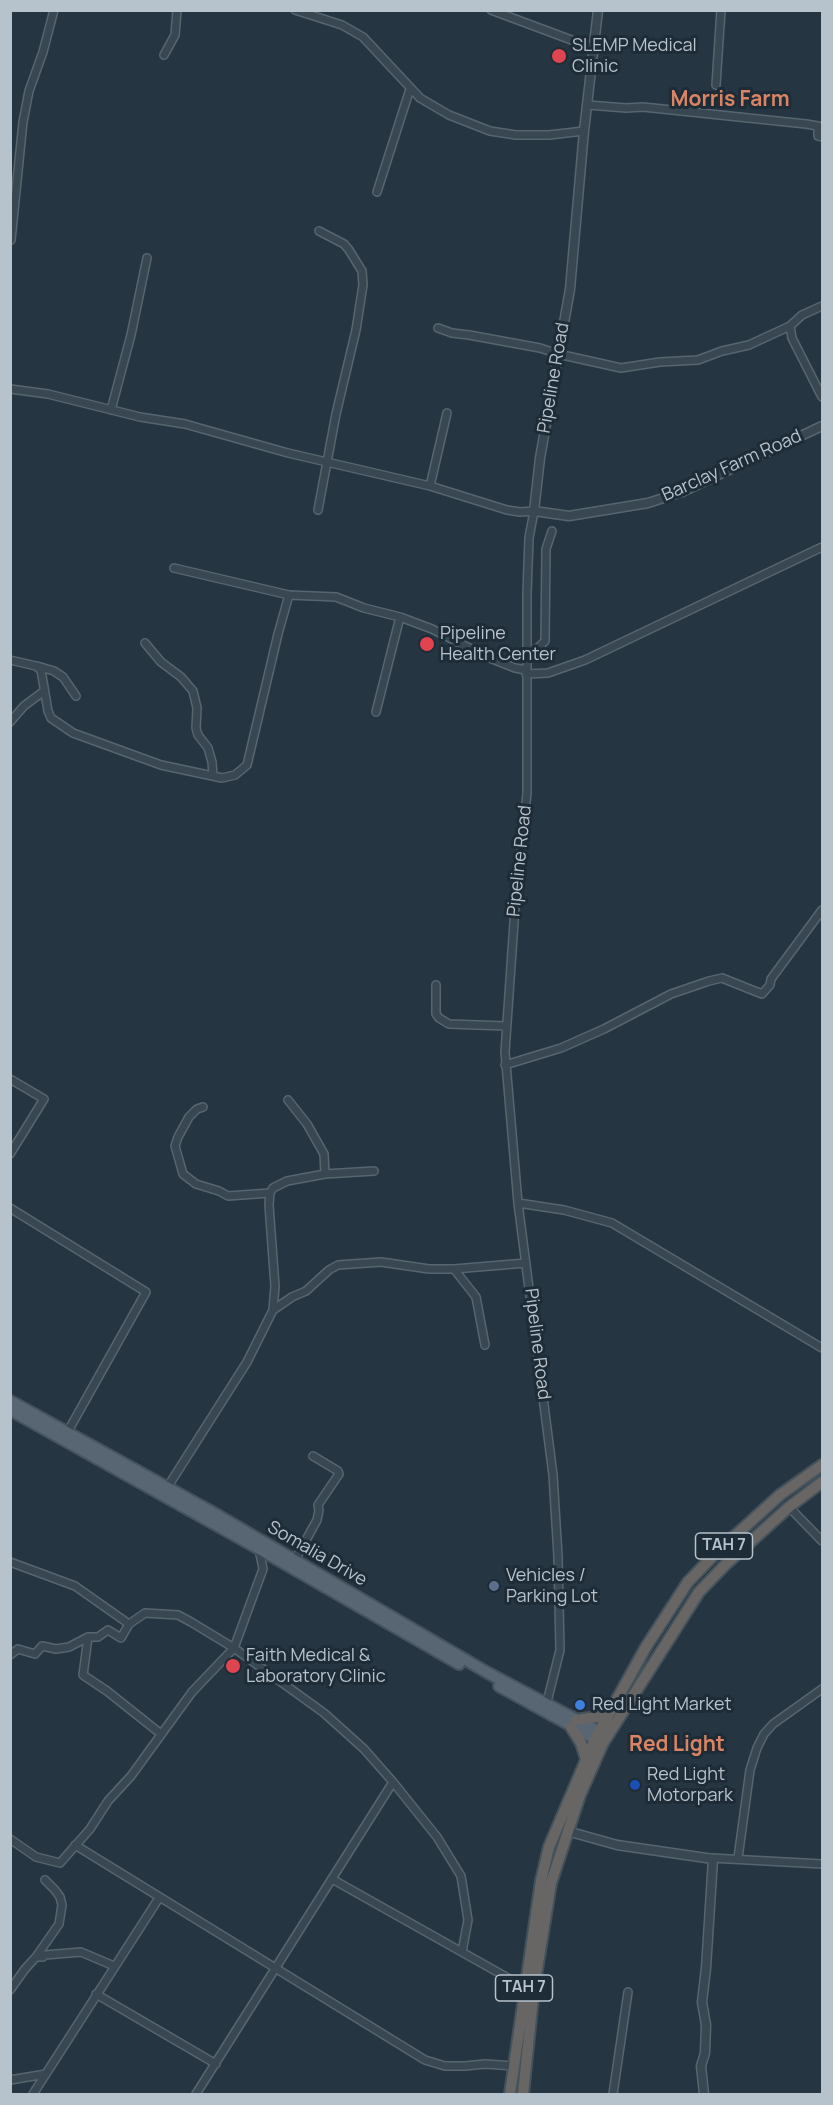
<!DOCTYPE html>
<html>
<head>
<meta charset="utf-8">
<style>
  body { margin:0 }
  #map { position:relative; width:833px; height:2105px; overflow:hidden; background:#253642; font-family:Manrope,sans-serif }
  canvas { display:block }
  .frame { position:absolute; inset:0; border:12px solid #b6c2cc; pointer-events:none }
</style>
</head>
<body>
<div id="map">
<canvas width="833" height="2105"></canvas>
<div class="frame"></div>
</div>
<script>
const g = document.querySelector('canvas').getContext('2d');
g.lineJoin = 'round';
const toPath = rows => new Path2D(rows.map(r => 'M' + r).join(''));
function strokePath(path, color, width, dash) { g.strokeStyle = color; g.lineWidth = width; g.lineCap = dash ? 'butt' : 'round'; g.setLineDash(dash || []); g.stroke(path); }
function write(font, color, halo, rows, align = 'center') {
  g.font = font + ' Manrope,sans-serif'; g.lineWidth = 6; g.setLineDash([]); g.textBaseline = 'middle'; g.strokeStyle = halo; g.fillStyle = color; for (const [text, x, y, turn = 0] of rows) {
    g.save(); g.translate(x, y); g.rotate((+turn || 0) * Math.PI / 180); g.textAlign = isNaN(turn) ? turn : align; if (halo) g.strokeText(text, 0, 0); g.fillText(text, 0, 0); g.restore();
  }
}
const minor = toPath([
  [295,10,342,25,363,37,420,98,449,115,490,131,516,135,549,135,584,131],
  [491,10,593,48],
  [164,55,175,35,177,10],
  [716,85,721,10],
  [588,105,626,108,643,107,806,124,818,126,818,136,822,137],
  [377,192,410,89],
  [11,240,23,122,29,91,43,52,54,10],
  [822,306,802,315,790,326,792,338,822,397],
  [438,328,452,333,469,335,540,348,558,354,621,368,660,362,698,360,722,351,749,345,790,326],
  [10,389,48,394,140,417,185,424,288,453,430,486,507,510,520,512,534,511,529,538,527,593,527,793,515,908,505,1052,518,1203,553,1475,558,1556,560,1650,546,1706],
  [111,410,131,335,147,258],
  [430,486,447,413],
  [318,510,336,414,356,330,363,285,362,271,349,250,344,244,319,231],
  [174,568,289,595],
  [145,643,161,662,181,677,193,691,197,708,196,728,198,735,208,748,212,762,213,776],
  [527,651,537,649,545,641,546,549,552,531],
  [10,660,36,666,41,670,48,711,51,718,73,733,161,765,222,778,235,775,247,765,278,634,289,595,336,597,364,608,400,617,432,629,485,656,515,668,526,670],
  [37,666,54,671,63,677,76,696],
  [526,674,548,673,585,660,822,547],
  [376,712,400,617],
  [10,722,24,706,44,691],
  [436,985,436,1014,439,1018,449,1024,506,1026],
  [505,1065,561,1048,604,1029,671,994,709,981,722,978,762,994,770,985,771,979,822,910],
  [10,1079,44,1099,10,1154],
  [288,1100,307,1124,324,1154,325,1174],
  [203,1107,197,1109,189,1117,178,1137,175,1146,183,1174,196,1184,219,1191,228,1196,270,1193],
  [518,1203,564,1210,612,1223,822,1348],
  [10,1208,146,1292,67,1433],
  [454,1269,476,1297,485,1345],
  [273,1310,292,1297,306,1291,329,1270,338,1265,381,1262,429,1269,454,1269,526,1263],
  [165,1491,247,1362,273,1310,275,1286,269,1205,270,1193,273,1188,287,1181,325,1174,374,1171],
  [789,1507,822,1541],
  [295,1560,317,1520,319,1510,318,1505,339,1474,338,1471,313,1456],
  [10,1562,75,1586,129,1624,145,1613,178,1615,191,1622,234,1648,324,1713,364,1749,393,1782,437,1837,461,1876,468,1920,462,1952],
  [88,1637,83,1675,107,1691,161,1734],
  [10,1655,18,1649,35,1654,42,1646,56,1649,69,1647,88,1637,98,1637,108,1630,121,1638,129,1624],
  [10,1839,36,1857,60,1863,90,1829,108,1801,131,1776,192,1692,234,1648,263,1569,259,1549],
  [75,1845,425,2060,445,2066,465,2066,485,2064,514,2066],
  [711,1858,822,1864],
  [738,1858,750,1770,757,1748,764,1734,773,1724,822,1689],
  [332,1879,524,1987],
  [36,1957,59,1924,62,1905,60,1897,55,1890,45,1880],
  [10,1990,25,1969,36,1957,43,1957,45,1955,81,1952,114,1966],
  [96,1994,216,2064],
  [10,2080,46,2074],
  [33,2094,159,1898],
  [196,2094,393,1782],
  [613,2094,628,1992]
]);
const tertiary = toPath([
  [598,10,584,131,570,289,540,458,534,511,569,516,648,503,682,492,822,426],
  [567,1831,617,1845,713,1859,706,1968,702,2002,706,2025,705,2053,701,2066,704,2094]
]);
const primary = toPath([
  [10,1401,219,1516,488,1673,607,1736],
  [10,1410,259,1549,459,1664],
  [499,1686,601,1742]
]);
const trunk = toPath([
  [576,1720,597,1717,611,1709],
  [571,1727,581,1743,586,1759],
  [510,2094,541,1881,549,1847,595,1739,646,1647,688,1582,715,1554,780,1495,822,1465],
  [523,2094,534,1988,551,1883,580,1795,603,1743,699,1592,726,1564,789,1507,822,1482]
]);
const markers = [
  [559,56,8,"#e0444e"],
  [427,644,8,"#e0444e"],
  [494,1586,6,"#5c6f8a"],
  [233,1666,8,"#e0444e"],
  [580,1705,6,"#3f7fe0"],
  [635,1785,6,"#1a4fb4"]
];
const shields = [
  [724,1546,57],
  [524,1988,57]
];
const shieldNames = [
  ["TAH 7",724,1546],
  ["TAH 7",524,1988]
];
const poiNames = [
  ["SLEMP Medical",572,46],
  ["Clinic",572,67],
  ["Pipeline",440,634],
  ["Health Center",440,655],
  ["Vehicles /",506,1576],
  ["Parking Lot",506,1597],
  ["Faith Medical &",246,1656],
  ["Laboratory Clinic",246,1677],
  ["Red Light Market",592,1705],
  ["Red Light",647,1775],
  ["Motorpark",647,1796]
];
const streetNames = [
  ["Pipeline Road",554,378,-80],
  ["Barclay Farm Road",732,466,-24],
  ["Pipeline Road",520,861,-84],
  ["Pipeline Road",537,1344,83],
  ["Somalia Drive",317,1554,30]
];
const quarterNames = [
  ["Morris Farm",730,100],
  ["Red Light",677,1745]
];
strokePath(minor, '#57656f', 10);
strokePath(tertiary, '#57656f', 11);
strokePath(primary, '#46535e', 14);
strokePath(trunk, '#44525c', 14);
strokePath(minor, '#394752', 7);
strokePath(tertiary, '#394752', 8);
strokePath(primary, '#576672', 10);
strokePath(trunk, '#686664', 10);
for (const [x, y, r, color] of markers) { const dot = new Path2D(); dot.arc(x, y, r, 0, 2 * Math.PI); g.fillStyle = color; g.fill(dot); strokePath(dot, '#1e2c37', 2); }
for (const [x, y, w] of shields) { const box = new Path2D(); box.roundRect(x - w / 2, y - 13, w, 26, 4.5); g.fillStyle = '#1e2c37'; g.fill(box); strokePath(box, '#b6c2cc', 1.5); }
write('bold 16px', '#b6c2cc', null, shieldNames);
write('18px', '#b6c2cc', '#1e2c37', poiNames, 'left');
write('18px', '#b6c2cc', '#1e2c37', streetNames);
write('bold 21px', '#da8463', '#1e2c37', quarterNames);
</script>
</body>
</html>
